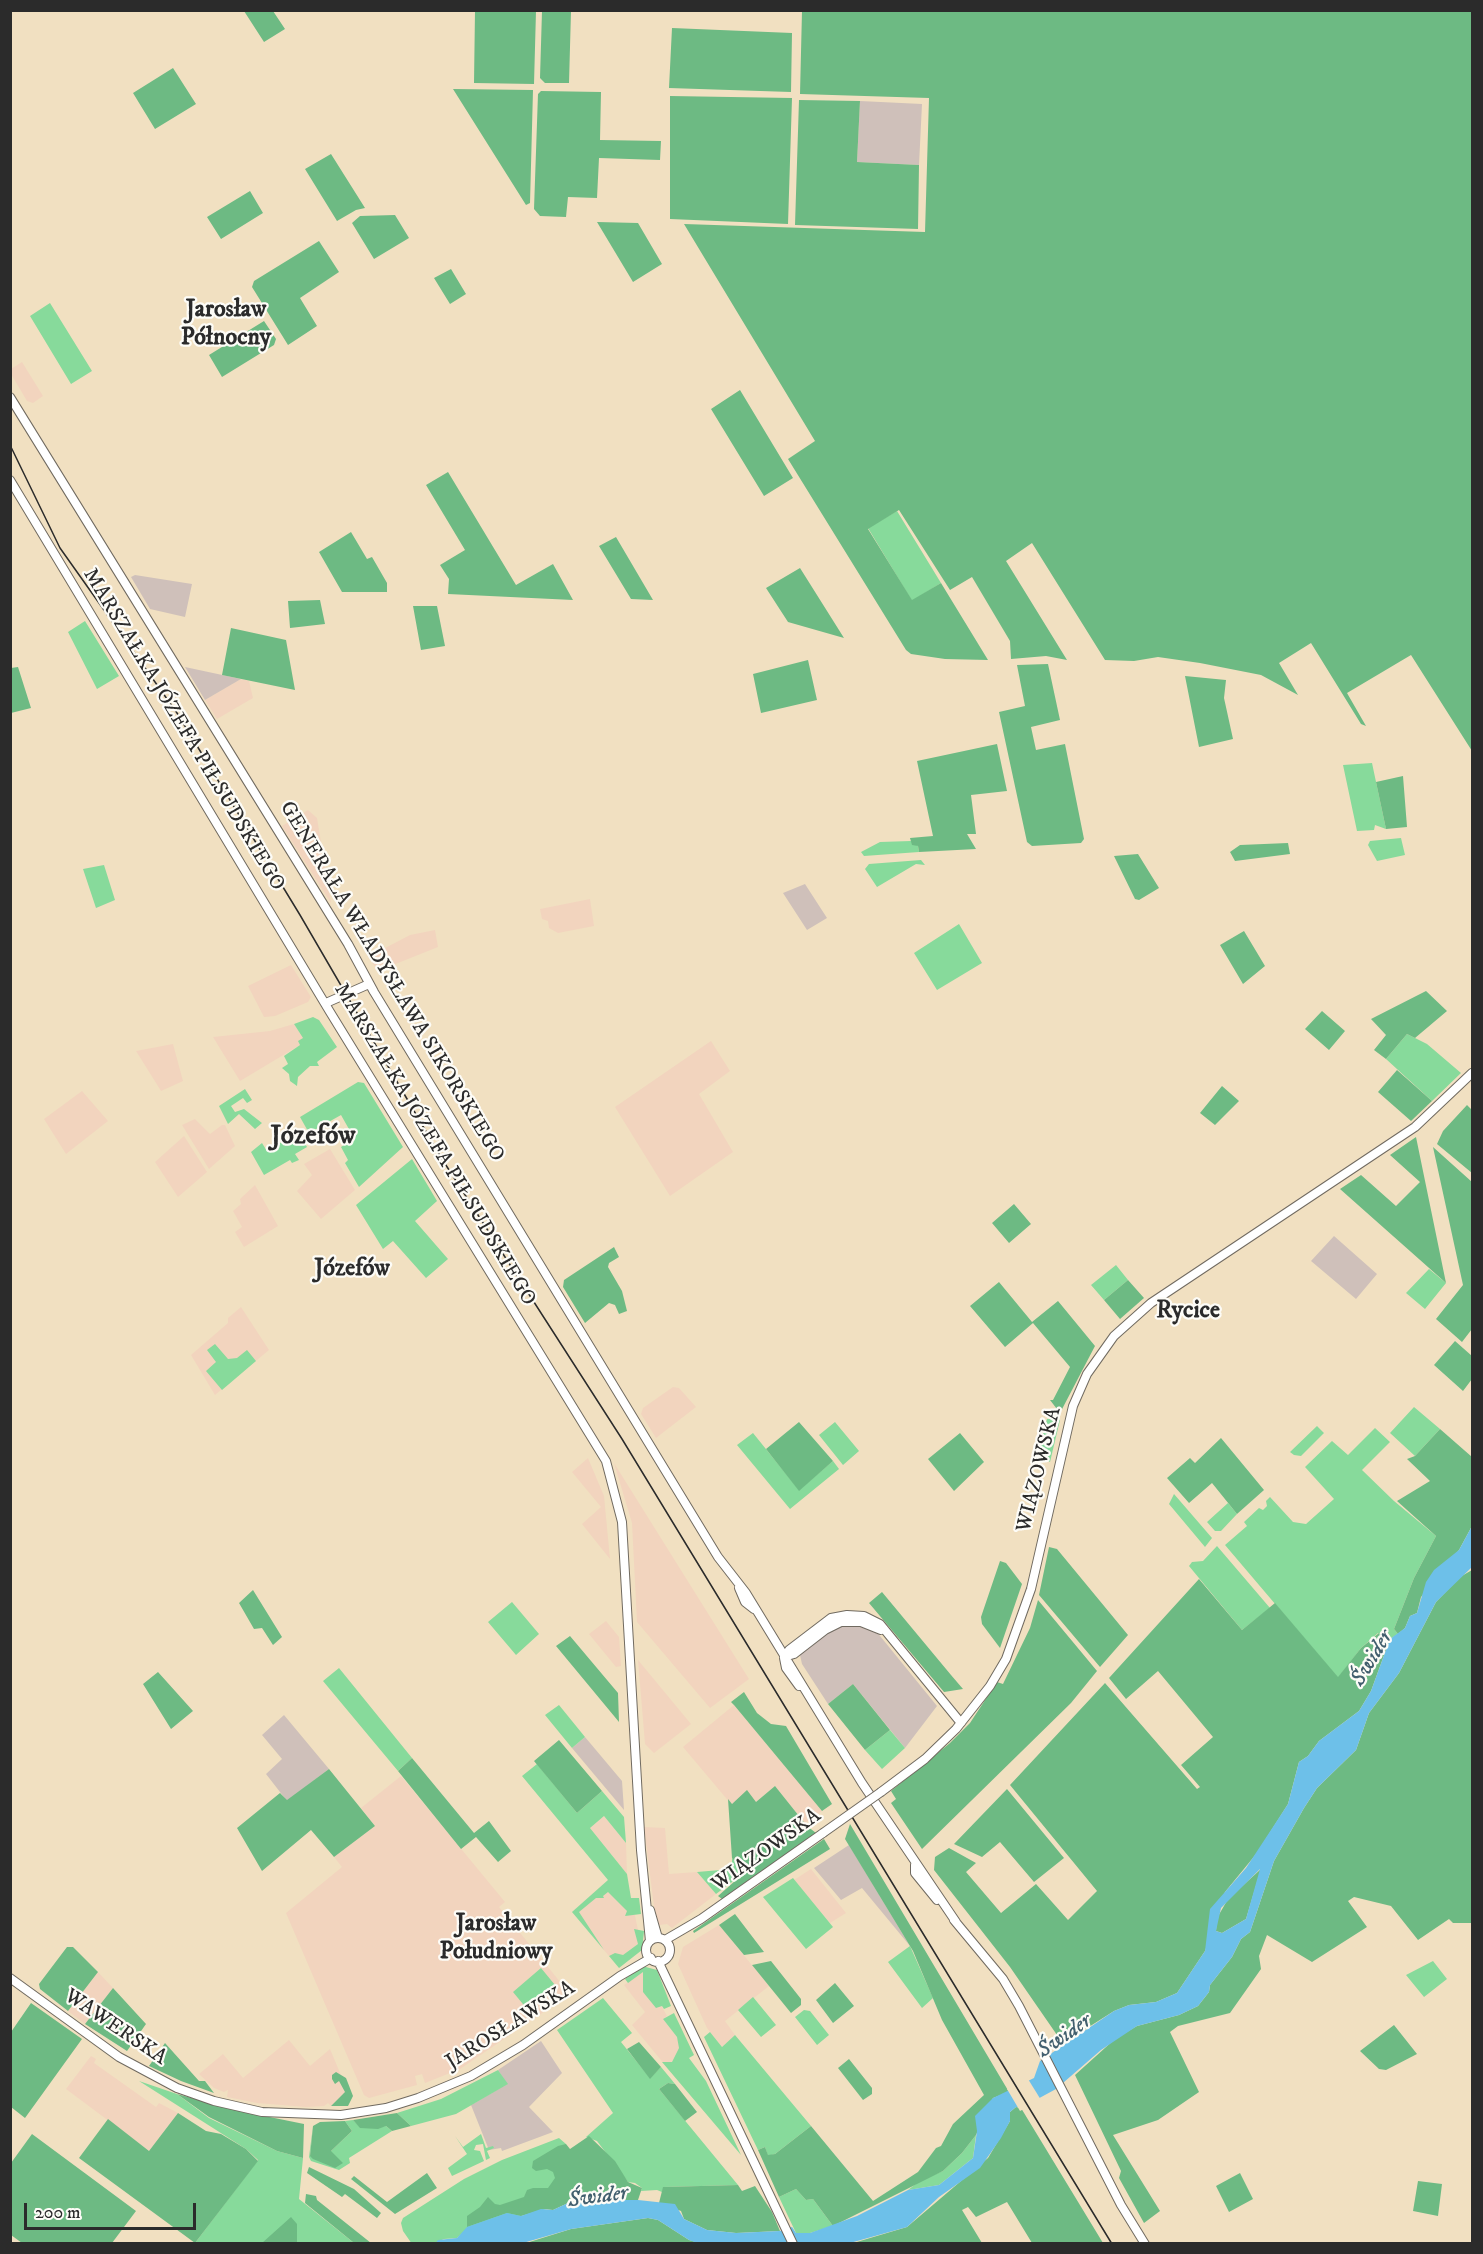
<!DOCTYPE html>
<html>
<head>
<meta charset="utf-8">
<style>
  body { margin:0 }
  #map { position:relative; width:1483px; height:2254px; overflow:hidden; background:#f1e0c1; font-family:"IM FELL DW Pica",serif }
  canvas { display:block }
  .frame { position:absolute; inset:0; border:12px solid #2b2b2b; pointer-events:none }
  .scale { position:absolute; left:24px; top:2203px; width:172px; height:27px; box-sizing:border-box; border:3px solid #2b2b2b; border-top:0; padding-left:8px; font-size:18px; line-height:21px; white-space:nowrap; color:#2b2b2b; -webkit-text-stroke:4px #fdfcf7; paint-order:stroke }
</style>
</head>
<body>
<div id="map">
<canvas width="1483" height="2254"></canvas>
<div class="frame"></div>
<div class="scale">200 m</div>
</div>
<script>
const g = document.querySelector('canvas').getContext('2d');
g.lineJoin = 'round';
function paint(path, color) { g.fillStyle = color; g.fill(path, 'evenodd'); }
const toPath = rows => new Path2D(rows.map(r => 'M' + r).join(''));
function strokePath(path, color, width, dash) { g.strokeStyle = color; g.lineWidth = width; g.lineCap = dash ? 'butt' : 'round'; g.setLineDash(dash || []); g.stroke(path); }
function write(font, color, halo, rows, align = 'center') {
  g.font = font + ' "IM FELL DW Pica",serif'; g.lineWidth = 4.5; g.setLineDash([]); g.textBaseline = 'middle'; g.strokeStyle = halo; g.fillStyle = color; for (const [text, x, y, turn = 0] of rows) {
    g.save(); g.translate(x, y); g.rotate((+turn || 0) * Math.PI / 180); g.textAlign = isNaN(turn) ? turn : align; if (halo) g.strokeText(text, 0, 0); g.fillText(text, 0, 0); g.restore();
  }
}
const built = toPath([
  [22,362,43,396,33,403,27,401,11,374,11,369],
  [241,679,249,681,253,698,217,719,205,700],
  [308,810,317,818,331,903,282,826],
  [590,899,594,926,558,933,549,928,548,921,542,919,540,909],
  [435,930,438,947,378,971,368,957,410,935],
  [291,965,311,997,308,1002,275,1016,264,1017,248,986],
  [294,1024,303,1038,300,1045,240,1081,213,1037,270,1031],
  [711,1041,730,1071,699,1094,733,1152,670,1196,615,1107],
  [173,1044,183,1081,161,1091,136,1051],
  [82,1091,108,1121,66,1154,44,1119],
  [195,1119,210,1134,222,1125,225,1125,235,1146,209,1169,182,1125],
  [184,1136,207,1172,178,1197,155,1162],
  [330,1149,355,1190,321,1219,297,1191,312,1175,304,1164],
  [255,1185,278,1226,244,1247,235,1232,242,1227,233,1211,241,1204,240,1199],
  [241,1307,269,1350,215,1395,191,1355,228,1323,228,1318],
  [673,1387,679,1388,696,1407,656,1438,641,1414,643,1408],
  [588,1458,604,1496,610,1559,582,1524,601,1507,572,1472],
  [614,1463,749,1679,710,1708,637,1622,632,1523],
  [606,1621,619,1637,621,1666,616,1667,589,1634],
  [638,1660,691,1724,654,1753,645,1744],
  [734,1705,822,1811,805,1823,775,1786,756,1802,731,1804,683,1747],
  [401,1776,505,1902,499,1907,570,1994,460,2069,425,2083,422,2074,415,2076,417,2085,369,2098,364,2095,286,1913,342,1867,334,1857,375,1826,361,1808],
  [604,1816,626,1843,627,1874,590,1828],
  [644,1827,665,1828,669,1874,697,1872,716,1894,672,1928,667,1924,659,1925,654,1907],
  [811,1869,846,1913,830,1923,794,1880],
  [608,1880,634,1911,638,1930,638,1944,614,1962,572,1912],
  [719,1925,769,1986,725,2021,735,2035,722,2047,707,2028,678,1964,683,1947],
  [98,1972,113,1988,85,2024,68,2011],
  [643,1972,667,2016,663,2019,677,2037,683,2050,670,2065,665,2065,632,2025,645,2012,624,1985],
  [289,2040,310,2066,330,2049,348,2092,331,2106,328,2103,324,2106,306,2107,257,2103,227,2097,228,2090,224,2092,214,2088,199,2074,223,2054,243,2078],
  [91,2056,96,2059,94,2063,156,2107,159,2103,178,2113,149,2151,66,2089]
]);
const industrial = toPath([
  [860,101,922,104,919,165,857,162],
  [135,575,192,584,185,617,150,609,131,577],
  [185,667,241,679,205,700],
  [805,884,827,918,807,930,783,893],
  [1334,1236,1377,1274,1356,1299,1311,1261],
  [856,1623,876,1631,937,1706,905,1748,853,1684,828,1704,802,1664,800,1655,829,1629],
  [284,1715,329,1769,287,1801,266,1774,282,1759,262,1735],
  [585,1737,622,1781,624,1810,572,1748],
  [849,1845,910,1946,862,1888,841,1900,814,1868],
  [541,2041,562,2073,529,2107,553,2132,502,2151,501,2148,489,2150,471,2105,507,2084,498,2070]
]);
const green = toPath([
  [50,303,92,371,71,384,30,316],
  [897,511,941,583,912,601,868,528],
  [85,621,119,676,97,689,68,632],
  [1372,763,1386,829,1375,825,1374,830,1357,831,1343,765],
  [1401,838,1405,855,1377,861,1368,845,1370,841],
  [911,841,918,846,919,852,864,856,861,852,880,842],
  [921,860,925,865,916,864,877,887,865,869,869,864],
  [104,865,115,900,96,908,83,869],
  [959,924,982,963,937,990,914,953],
  [313,1017,319,1020,337,1047,317,1062,319,1066,310,1066,298,1077,297,1086,290,1081,289,1074,282,1068,288,1064,284,1056,300,1045,298,1041,303,1038,294,1024],
  [1407,1034,1427,1044,1461,1073,1432,1101,1386,1059],
  [358,1082,364,1083,403,1147,359,1187,345,1163,348,1160,341,1147,354,1138,341,1115,309,1133,300,1117],
  [245,1089,252,1100,247,1103,243,1098,231,1106,235,1112,244,1109,262,1123,255,1129,239,1114,228,1124,219,1106],
  [298,1132,307,1147,295,1154,299,1160,292,1163,290,1160,264,1175,251,1152,262,1143,267,1151],
  [412,1159,437,1201,415,1221,448,1259,426,1278,393,1241,383,1249,356,1205],
  [1116,1265,1128,1280,1104,1300,1091,1285],
  [1429,1269,1446,1283,1425,1309,1406,1293],
  [215,1344,228,1359,237,1358,247,1350,256,1361,222,1390,206,1371,216,1362,207,1350],
  [1414,1407,1440,1429,1415,1456,1390,1433],
  [1056,1418,1060,1420,1050,1462,1038,1453,1047,1419],
  [835,1422,859,1451,843,1465,819,1435],
  [1317,1426,1324,1433,1301,1456,1294,1455,1290,1452],
  [1375,1428,1390,1442,1362,1470,1394,1501,1436,1536,1414,1578,1394,1629,1398,1634,1390,1639,1378,1633,1361,1648,1338,1678,1225,1545,1247,1526,1244,1522,1259,1508,1263,1510,1267,1506,1266,1501,1270,1497,1293,1522,1306,1524,1334,1499,1305,1467,1332,1441,1348,1455],
  [753,1433,799,1490,833,1461,839,1469,790,1509,737,1445],
  [1174,1494,1212,1538,1205,1547,1169,1504],
  [1228,1503,1237,1514,1221,1531,1215,1531,1207,1522],
  [1217,1546,1270,1608,1242,1630,1189,1566,1192,1562,1203,1561],
  [512,1602,539,1634,516,1655,488,1622],
  [339,1668,412,1758,398,1771,323,1681],
  [559,1705,585,1737,572,1748,545,1715],
  [890,1730,905,1748,882,1769,865,1750],
  [537,1764,577,1813,602,1791,624,1817,626,1843,604,1816,590,1828,627,1874,631,1898,639,1898,641,1914,625,1916,627,1911,608,1892,603,1896,604,1898,596,1898,579,1912,604,1950,572,1912,608,1880,522,1776],
  [732,1858,744,1873,716,1894,697,1872,732,1869],
  [793,1878,833,1927,806,1949,763,1897],
  [634,1929,644,1931,642,1950,619,1968,609,1956,615,1953,623,1955,638,1944],
  [910,1946,933,1998,922,2008,888,1962],
  [1433,1961,1447,1979,1424,1997,1406,1975],
  [642,1966,657,1970,671,2006,664,2009,662,2006,656,2008,647,1997,643,1992,643,1972,628,1983,625,1979],
  [541,1968,555,1985,527,2009,513,1992],
  [753,1997,776,2025,761,2037,738,2010],
  [603,1998,632,2033,621,2042,650,2078,661,2067,671,2079,675,2084,668,2083,659,2089,738,2185,664,2187,662,2192,657,2190,641,2191,642,2188,635,2183,628,2182,597,2141,586,2137,613,2113,557,2030],
  [804,2010,810,2011,829,2035,817,2045,795,2017],
  [674,2013,694,2055,689,2058,706,2081,741,2155,662,2062,672,2062,679,2048,677,2037,663,2019],
  [710,2032,722,2047,735,2035,811,2126,775,2154,768,2156,765,2147,758,2150,704,2037],
  [498,2070,508,2084,456,2114,411,2126,397,2113,441,2099],
  [139,2081,177,2094,209,2118,277,2151,303,2158,299,2199,354,2243,195,2243,258,2160,246,2149],
  [353,2120,361,2128,386,2126,392,2131,349,2158,350,2163,339,2170,311,2161,309,2157,313,2126,310,2156,331,2151,352,2131,345,2121],
  [481,2134,486,2148,493,2146,494,2148,487,2151,490,2158,486,2160,483,2144,476,2145,474,2150,480,2151,484,2161,452,2176,448,2168,467,2154,455,2136,463,2147],
  [976,2135,973,2158,939,2185,908,2190,921,2180,943,2171,962,2153],
  [559,2138,566,2144,565,2204,465,2231,457,2238,444,2239,435,2243,412,2244,403,2231,401,2223,403,2218,464,2179,502,2160],
  [796,2189,806,2200,813,2199,833,2226,810,2233,796,2233,779,2197]
]);
const forest = toPath([
  [244,11,273,11,285,29,264,42],
  [475,11,536,11,534,84,474,83],
  [542,11,571,11,569,83,545,83,540,78],
  [802,11,1472,11,1472,751,1411,655,1347,693,1366,726,1361,724,1311,643,1279,663,1298,695,1261,675,1200,663,1158,657,1134,661,1105,660,1032,543,1006,561,1067,660,1046,656,1011,659,1010,641,972,577,950,590,899,510,868,529,912,600,941,583,988,660,945,659,911,654,906,650,788,459,815,441,684,224,925,232,929,98,800,94],
  [672,28,792,33,791,92,669,88],
  [173,68,196,104,155,129,133,93],
  [453,89,533,90,530,203,526,205],
  [541,91,601,92,600,140,661,141,660,160,599,158,597,198,568,197,566,217,540,216,534,209,538,94],
  [670,96,792,98,788,224,670,219],
  [799,100,860,101,857,162,919,165,918,229,795,225],
  [331,154,365,208,356,210,337,221,305,169],
  [250,191,263,213,221,239,207,217],
  [395,215,409,238,374,259,352,223,360,216],
  [597,222,638,223,662,264,633,282],
  [319,241,339,272,300,298,317,326,288,345,252,287,254,281],
  [451,269,466,294,450,304,434,278],
  [264,321,276,339,274,345,222,377,209,355],
  [740,390,793,478,764,496,711,409],
  [448,472,516,585,553,564,573,600,448,594,449,579,440,565,465,550,426,485],
  [351,532,367,559,372,557,387,583,387,592,342,592,319,552],
  [616,537,653,600,631,599,599,546],
  [800,568,844,638,788,622,766,588],
  [320,600,325,624,290,628,288,601],
  [413,606,437,606,445,646,421,650],
  [231,628,286,640,295,690,222,675],
  [808,660,817,700,761,713,753,674],
  [1048,664,1060,720,1031,727,1036,750,1065,744,1084,839,1081,843,1032,846,1027,842,999,712,1025,706,1017,665],
  [18,667,31,708,11,713,11,668],
  [1185,676,1226,680,1224,698,1233,739,1199,747],
  [997,744,1007,791,971,795,976,834,967,834,976,849,919,852,918,846,912,845,910,838,933,836,917,761],
  [1403,776,1407,827,1386,829,1376,782],
  [1288,843,1290,854,1235,861,1230,852,1240,845],
  [1138,854,1159,888,1139,900,1135,899,1114,856],
  [1244,931,1265,966,1243,984,1220,945],
  [1426,991,1447,1011,1415,1038,1407,1034,1386,1059,1374,1050,1386,1035,1371,1019],
  [1322,1011,1345,1031,1329,1050,1305,1029],
  [1397,1070,1432,1101,1411,1121,1378,1092],
  [1222,1086,1239,1101,1215,1125,1200,1113],
  [1467,1105,1472,1110,1472,1173,1437,1144,1443,1131],
  [1416,1137,1446,1283,1340,1189,1361,1175,1396,1206,1420,1182,1390,1155],
  [1433,1147,1472,1182,1472,1329,1462,1342,1436,1319,1463,1285],
  [1014,1204,1031,1224,1009,1243,992,1223],
  [614,1247,619,1257,609,1263,608,1267,622,1291,627,1311,619,1314,615,1305,609,1303,585,1323,563,1287,564,1280],
  [1128,1280,1144,1298,1120,1319,1104,1300],
  [999,1282,1032,1322,1058,1301,1095,1346,1060,1413,1050,1400,1053,1400,1070,1367,1033,1323,1005,1347,970,1306],
  [1455,1341,1472,1356,1472,1379,1463,1391,1434,1365],
  [799,1422,833,1461,799,1491,766,1449],
  [1440,1429,1472,1457,1472,1526,1459,1550,1421,1597,1417,1613,1410,1616,1405,1628,1398,1634,1394,1629,1414,1578,1436,1536,1397,1501,1430,1481,1407,1459,1415,1456],
  [960,1433,984,1462,954,1491,928,1459],
  [1221,1438,1264,1490,1237,1514,1212,1483,1189,1503,1167,1478,1190,1458,1195,1463],
  [1049,1547,1057,1549,1128,1635,1100,1667,1039,1595],
  [1000,1561,1006,1563,1022,1584,1000,1648,982,1624,981,1617],
  [1472,1570,1472,1923,1453,1923,1449,1919,1418,1940,1391,1906,1354,1897,1348,1901,1367,1927,1312,1962,1267,1935,1259,1956,1261,1969,1230,2013,1178,2026,1170,2032,1199,2092,1158,2120,1113,2135,1160,2211,1144,2223,1119,2178,1121,2171,1075,2075,1116,2038,1137,2026,1179,2015,1198,2006,1209,1992,1210,1985,1232,1957,1241,1939,1250,1932,1274,1861,1304,1808,1317,1788,1356,1750,1369,1713,1399,1673,1436,1602,1460,1577],
  [1199,1579,1242,1630,1275,1603,1338,1677,1361,1648,1379,1633,1390,1639,1371,1691,1359,1711,1319,1741,1308,1756,1299,1762,1288,1804,1257,1853,1225,1892,1205,1951,1177,1993,1156,2002,1129,2005,1114,2011,1073,2037,1057,2035,1010,1967,934,1870,935,1857,949,1848,976,1863,966,1872,1001,1913,1036,1884,1068,1920,1097,1891,1010,1785,1105,1683,1197,1789,1200,1787,1181,1765,1213,1737,1158,1671,1126,1699,1109,1678],
  [253,1590,282,1637,273,1645,262,1628,254,1629,239,1603],
  [882,1592,951,1675,963,1689,944,1692,869,1603],
  [1038,1600,1097,1671,1071,1703,922,1849,891,1803,896,1799,891,1791,950,1743,970,1723,997,1682,1003,1684,1030,1628],
  [570,1636,618,1693,619,1722,556,1646],
  [158,1672,193,1711,171,1729,143,1684],
  [853,1684,890,1730,865,1750,828,1704],
  [744,1692,757,1713,771,1724,786,1726,832,1804,822,1811,734,1705,731,1702],
  [559,1740,602,1791,577,1813,534,1761],
  [412,1758,474,1833,489,1821,511,1851,498,1862,476,1837,461,1849,398,1771],
  [329,1769,375,1826,334,1857,311,1830,262,1871,237,1828,280,1793,287,1800],
  [775,1786,807,1826,816,1833,722,1899,718,1896,744,1873,732,1858,728,1799,732,1804,747,1790,756,1802],
  [1007,1789,1064,1858,1034,1882,1000,1842,982,1857,954,1844],
  [850,1824,1009,2092,993,2098,976,2135,962,2153,943,2171,833,2226,813,2199,806,2200,796,2189,779,2197,758,2150,765,2147,768,2155,775,2154,811,2126,873,2201,918,2172,936,2148,941,2146,953,2124,984,2095,942,2020,913,1951,845,1839],
  [824,1839,830,1849,694,1933,693,1931],
  [1261,1869,1246,1919,1222,1933,1216,1931,1217,1918,1228,1899],
  [735,1914,764,1952,744,1955,719,1925],
  [67,1947,73,1947,98,1972,68,2011,40,1989,39,1984],
  [771,1961,801,1999,801,2005,791,2013,752,1965],
  [835,1983,854,2006,833,2023,816,2000],
  [113,1988,146,2024,127,2051,85,2024],
  [31,2003,82,2039,25,2118,11,2107,11,2032],
  [1394,2025,1417,2054,1386,2070,1379,2069,1360,2051],
  [639,2042,661,2067,650,2079,627,2049],
  [165,2043,199,2081,205,2081,214,2093,181,2081,149,2066],
  [849,2059,872,2088,872,2094,863,2100,838,2068],
  [336,2072,346,2078,353,2096,348,2106,331,2106,345,2092,339,2081,335,2084,332,2079,332,2075],
  [668,2083,675,2084,697,2112,685,2121,659,2089],
  [177,2094,240,2111,304,2124,303,2158,277,2151,209,2117],
  [1016,2107,1021,2108,1103,2243,1032,2243,1007,2202,976,2217,968,2207,962,2210,982,2243,850,2244,907,2227,988,2158,1010,2121,1010,2112],
  [178,2113,206,2131,221,2134,246,2149,258,2161,195,2243,79,2158,108,2119,149,2151],
  [397,2113,411,2126,392,2131,386,2126,378,2129,360,2128,353,2120],
  [345,2121,352,2131,331,2151,343,2163,335,2168,313,2159,310,2156,313,2126,320,2122],
  [32,2134,136,2211,112,2243,22,2243,11,2235,11,2163],
  [589,2136,615,2161,628,2182,642,2188,638,2200,568,2203,553,2210,544,2209,521,2216,507,2213,467,2227,467,2216,480,2207,488,2197,495,2204,500,2205,524,2197,527,2190,533,2188,548,2188,555,2178,553,2172,547,2169,536,2171,532,2168,533,2161,558,2146,566,2144,570,2149],
  [309,2167,354,2189,381,2213,377,2218,345,2194,342,2197,307,2173],
  [427,2173,437,2188,395,2214,351,2179,354,2176,387,2202],
  [1240,2173,1253,2199,1229,2212,1216,2186],
  [1418,2181,1442,2184,1438,2216,1413,2211],
  [738,2185,742,2191,755,2186,772,2212,780,2231,736,2233,707,2230,684,2219,681,2211,659,2203,663,2187],
  [306,2194,316,2196,317,2200,371,2243,354,2243,305,2203],
  [291,2217,297,2224,297,2243,262,2243],
  [648,2218,658,2220,689,2240,700,2243,523,2244,571,2229]
]);
const water = toPath([
  [1472,1526,1472,1567,1436,1602,1399,1673,1369,1713,1356,1750,1317,1788,1304,1808,1274,1861,1250,1932,1241,1939,1232,1957,1210,1985,1209,1992,1198,2006,1179,2015,1137,2026,1101,2050,1056,2089,1021,2108,1016,2107,1010,2112,1010,2121,1001,2138,980,2168,939,2197,907,2227,850,2243,700,2244,689,2240,658,2220,648,2218,571,2229,523,2243,435,2244,438,2240,457,2238,467,2227,507,2213,521,2216,541,2209,553,2210,568,2203,607,2200,638,2200,675,2204,684,2219,707,2230,736,2233,780,2231,792,2227,796,2233,810,2233,857,2216,908,2190,939,2185,973,2158,977,2131,975,2116,993,2098,1034,2078,1040,2061,1114,2011,1129,2005,1156,2002,1177,1993,1205,1951,1210,1909,1246,1868,1288,1804,1299,1762,1308,1756,1319,1741,1359,1711,1371,1691,1390,1639,1405,1628,1410,1616,1417,1613,1426,1582,1434,1570,1459,1550],
  [1260,1869,1246,1919,1222,1933,1216,1931,1221,1908]
]);
const pier = toPath([
  [1028,2079,1041,2100,1020,2111,1007,2089]
]);
const major = toPath([
  [10,397,348,944,374,992,718,1557,746,1593,862,1783,956,1922],
  [10,480,330,1012,606,1461,622,1522,641,1850,650,1941],
  [326,1003,369,984],
  [739,1588,745,1602,754,1609],
  [784,1657,789,1650,831,1618,847,1615,864,1616,880,1624,961,1723],
  [784,1657,794,1654,825,1630,841,1622,861,1622,881,1630],
  [784,1658,786,1668,799,1686],
  [881,1792,925,1759,956,1729,990,1686,1006,1659,1031,1589,1073,1406,1087,1374,1114,1336,1151,1303,1415,1127,1472,1073],
  [915,1865,915,1873,937,1900],
  [650,1910,658,1938],
  [954,1920,1003,1979,1019,2006,1121,2205,1145,2244],
  '646 1950a12 12 0 1 1 24 0a12 12 0 1 1-24 0Z',
  [665,1940,701,1919,823,1833],
  [658,1961,793,2244],
  [10,1978,119,2057,177,2088,214,2101,262,2112,341,2115,386,2108,418,2098,471,2076,523,2045,620,1976,651,1958]
]);
const rail = toPath([
  [10,445,60,548,177,713,300,915,442,1159,622,1439,1112,2244]
]);
const majorBridge = toPath([
  [823,1833,881,1792]
]);
const streetNames = [
  ["MARSZAŁKA JÓZEFA PIŁSUDSKIEGO",183,730,59],
  ["GENERAŁA WŁADYSŁAWA SIKORSKIEGO",391,982,59],
  ["MARSZAŁKA JÓZEFA PIŁSUDSKIEGO",434,1145,59],
  ["WIĄZOWSKA",1040,1470,-76],
  ["WIĄZOWSKA",767,1851,-35],
  ["JAROSŁAWSKA",511,2026,-32],
  ["WAWERSKA",115,2028,34]
];
const waterNames = [
  ["Świder",1373,1659,-59],
  ["Świder",1065,2037,-35],
  ["Świder",598,2198,-8]
];
const quarterNames = [
  ["Jarosław",226,311],
  ["Północny",226,339],
  ["Józefów",352,1270],
  ["Rycice",1188,1312],
  ["Jarosław",496,1925],
  ["Południowy",496,1953]
];
const districtNames = [
  ["Józefów",313,1137]
];
paint(built, '#f2d4be');
paint(industrial, '#cfc0ba');
paint(green, '#87da9b');
paint(forest, '#6dba83');
paint(water, '#6dc0e9');
paint(pier, '#f1e0c1');
strokePath(major, '#706a60', 10);
strokePath(major, '#fff', 8);
strokePath(rail, '#2b2b2b', 1.5);
strokePath(majorBridge, '#706a60', 10, []);
strokePath(majorBridge, '#fff', 8);
write('21px', '#2b2b2b', '#fdfcf7', streetNames);
write('italic 22px', '#425f6e', '#fdfcf7', waterNames);
write('bold 24px', '#2b2b2b', '#fdfcf7', quarterNames);
write('bold 27px', '#2b2b2b', '#fdfcf7', districtNames);
</script>
</body>
</html>
